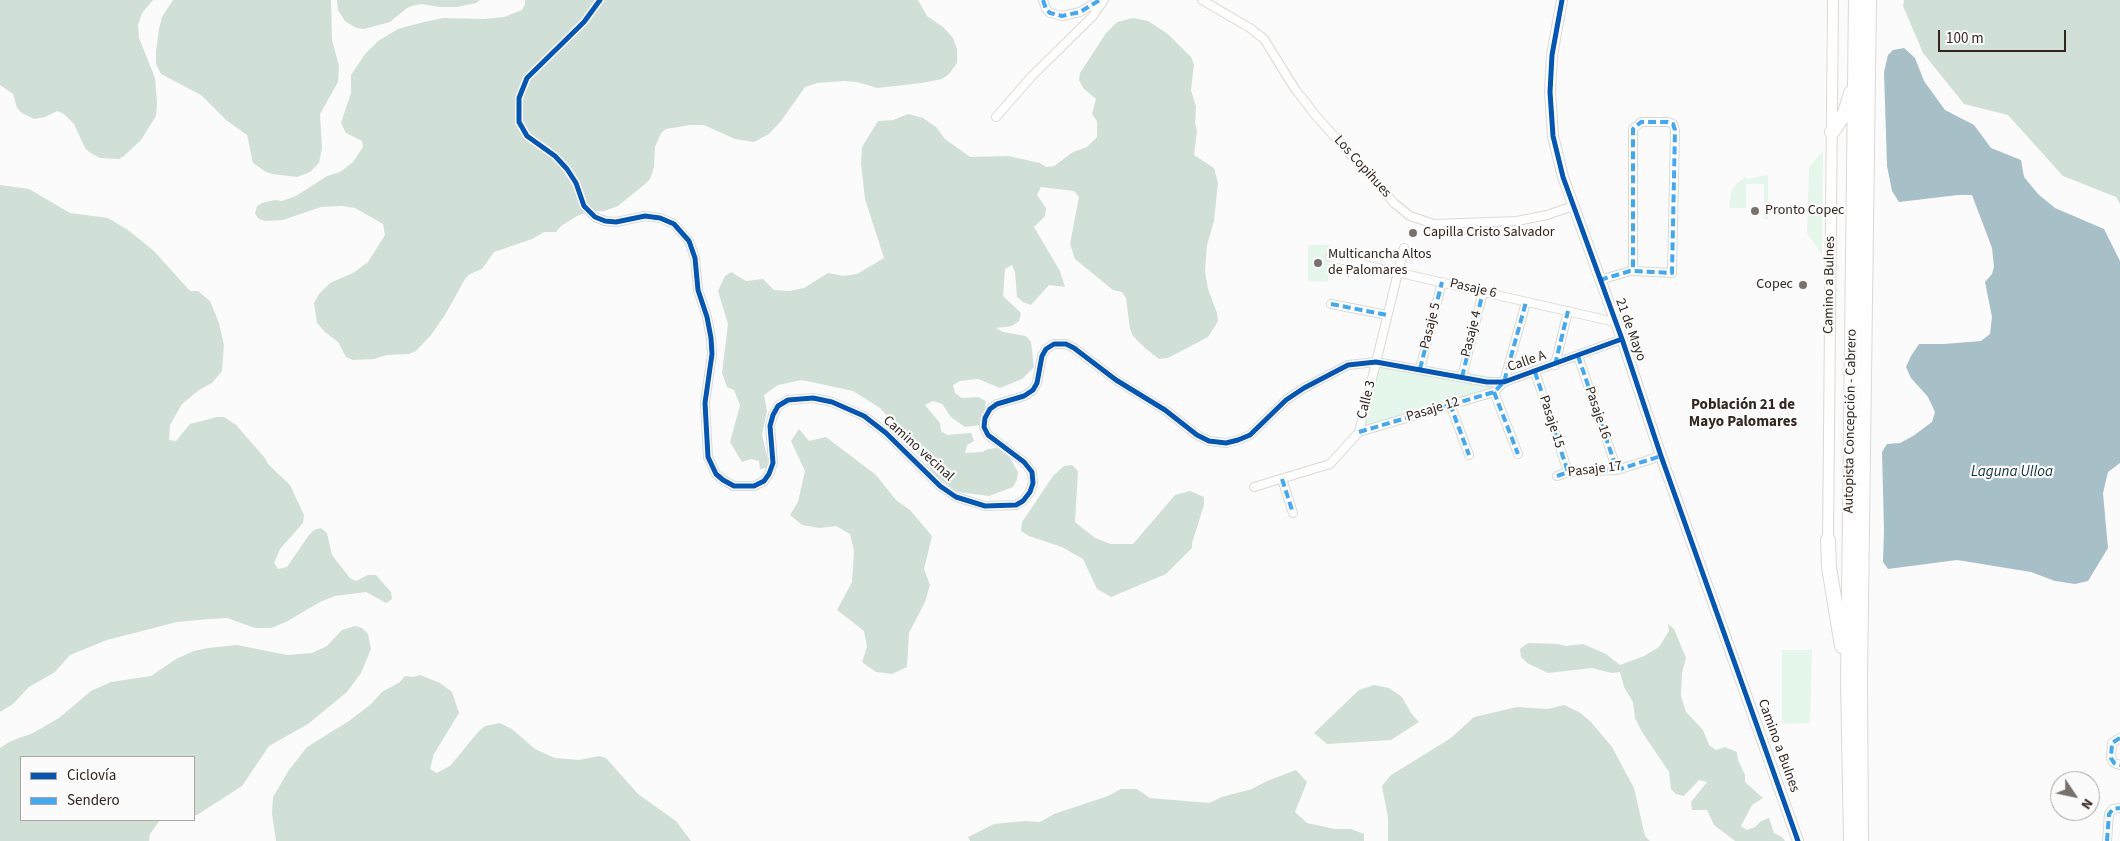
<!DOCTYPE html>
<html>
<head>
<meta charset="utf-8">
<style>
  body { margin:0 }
  #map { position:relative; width:2120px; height:841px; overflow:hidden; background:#fbfbfb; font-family:"Source Sans 3",sans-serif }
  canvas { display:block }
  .legend { position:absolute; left:20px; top:756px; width:175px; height:65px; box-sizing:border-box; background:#fbfbfb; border:1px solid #aba6a3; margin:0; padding:6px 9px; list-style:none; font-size:15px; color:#32261e }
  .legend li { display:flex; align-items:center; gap:10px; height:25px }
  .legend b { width:25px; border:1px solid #aba6a3 }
  .north { position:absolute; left:2050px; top:771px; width:50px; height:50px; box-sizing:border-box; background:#fbfbfb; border:1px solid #aba6a3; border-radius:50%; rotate:124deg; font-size:14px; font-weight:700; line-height:20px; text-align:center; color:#32261e }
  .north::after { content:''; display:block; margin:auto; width:18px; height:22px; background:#78716b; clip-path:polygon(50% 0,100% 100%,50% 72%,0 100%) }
  .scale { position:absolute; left:1938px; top:30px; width:128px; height:22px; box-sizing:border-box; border:2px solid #32261e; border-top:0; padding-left:6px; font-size:15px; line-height:18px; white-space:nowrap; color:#32261e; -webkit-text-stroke:4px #fbfbfb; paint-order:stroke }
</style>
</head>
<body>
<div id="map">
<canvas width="2120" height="841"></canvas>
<ul class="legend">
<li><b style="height:6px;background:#0057b8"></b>Ciclovía</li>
<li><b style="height:6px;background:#3fa9f5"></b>Sendero</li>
</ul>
<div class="north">N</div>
<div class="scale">100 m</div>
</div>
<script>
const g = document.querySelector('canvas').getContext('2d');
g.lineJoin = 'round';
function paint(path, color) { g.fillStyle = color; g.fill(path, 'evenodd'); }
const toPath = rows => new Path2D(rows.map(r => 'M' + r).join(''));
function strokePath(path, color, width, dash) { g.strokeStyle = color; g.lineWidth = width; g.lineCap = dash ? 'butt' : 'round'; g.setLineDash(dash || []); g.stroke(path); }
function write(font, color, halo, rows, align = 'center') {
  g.font = font + ' "Source Sans 3",sans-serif'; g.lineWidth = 4.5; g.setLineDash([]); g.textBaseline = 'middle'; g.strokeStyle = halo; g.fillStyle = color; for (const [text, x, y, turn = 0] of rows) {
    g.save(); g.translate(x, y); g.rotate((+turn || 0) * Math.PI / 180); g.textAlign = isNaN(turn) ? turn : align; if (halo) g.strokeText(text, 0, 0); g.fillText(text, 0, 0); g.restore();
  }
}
const green = toPath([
  [1823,151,1822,255,1807,233,1809,167],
  [1768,175,1768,219,1764,219,1764,184,1746,184,1746,208,1729,208,1731,192,1736,184,1745,177,1747,179],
  [1308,245,1329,245,1328,282,1308,281],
  [1380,360,1509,379,1498,387,1362,429],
  [1782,650,1812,650,1810,723,1782,724]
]);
const forest = toPath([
  [0,0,153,0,142,13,138,25,139,38,155,78,157,103,156,116,141,140,124,156,119,159,100,158,89,152,85,148,74,124,64,114,57,111,45,117,34,119,22,113,17,108,13,94,0,85],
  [173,0,331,0,332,40,339,66,338,82,320,114,322,148,319,163,310,172,297,177,272,174,266,172,253,163,247,135,226,120,201,95,161,74,156,64,156,51,159,29,162,17],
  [337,0,480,0,476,3,457,7,440,7,421,4,415,5,407,8,390,22,364,29,356,28,345,21,338,10],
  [525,0,918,0,927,16,944,28,953,38,957,49,957,63,949,74,942,79,922,83,877,88,857,82,844,81,817,83,805,87,781,121,769,134,754,142,735,139,704,125,690,125,666,129,661,133,655,147,654,167,650,179,645,184,618,206,604,211,590,211,577,216,561,226,556,232,544,232,532,239,494,252,482,269,470,274,465,279,445,315,431,335,416,351,409,354,387,355,374,359,353,360,346,357,338,342,325,332,317,323,314,303,319,294,330,283,353,273,368,262,385,235,383,224,355,208,342,206,321,207,283,220,265,221,259,219,255,214,257,206,262,203,275,200,282,201,296,196,327,176,340,172,353,162,363,147,362,141,346,133,341,123,351,93,351,75,365,54,378,41,398,29,424,22,443,18,484,19,504,17,522,10,525,4],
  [1904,0,2120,0,2120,204,2116,197,2063,176,2008,115,1964,104,1923,53,1903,6],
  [1133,18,1148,21,1168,34,1191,57,1194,64,1191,90,1196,107,1195,123,1197,131,1194,155,1214,168,1218,183,1214,221,1207,245,1205,271,1208,289,1217,313,1218,321,1208,337,1168,358,1159,359,1146,349,1133,336,1130,329,1126,298,1122,292,1113,290,1075,259,1070,244,1079,197,1074,191,1041,187,1037,195,1046,208,1045,216,1034,227,1060,271,1065,287,1049,285,1031,305,1023,302,1017,297,1015,272,1012,265,1005,269,1003,296,1021,313,1019,321,1012,326,996,328,1003,332,1026,336,1031,342,1034,367,1022,379,1000,388,978,379,960,381,953,385,955,393,962,398,978,397,986,401,982,425,965,427,951,417,942,404,933,401,925,405,940,423,941,431,947,435,971,433,974,441,967,445,965,453,982,452,988,449,997,448,1010,458,1018,472,1017,480,1013,487,989,496,957,492,936,476,902,432,880,408,853,391,802,380,778,385,764,395,767,411,762,435,768,460,767,468,760,469,759,461,751,459,742,462,730,442,740,405,734,390,727,387,722,373,728,324,718,291,725,276,731,272,746,281,763,279,774,290,789,291,804,288,828,273,843,276,857,274,884,258,865,199,861,164,862,147,878,121,893,120,908,114,923,118,936,127,945,139,970,157,1008,156,1040,163,1046,167,1054,166,1073,152,1087,147,1097,137,1097,121,1092,114,1096,99,1083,88,1079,80,1080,73,1106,33,1117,22],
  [0,185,29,189,70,213,108,218,128,230,154,251,190,291,198,291,210,301,219,323,224,345,222,371,212,383,199,390,182,404,170,425,169,440,176,441,190,424,217,417,224,417,236,425,265,458,268,464,290,485,304,515,303,523,280,549,274,563,278,569,287,567,309,535,314,530,321,528,327,533,332,555,350,578,356,581,368,575,376,575,391,592,392,599,386,603,366,592,335,596,320,602,286,622,271,628,255,628,227,618,210,619,177,622,107,640,70,655,55,672,29,687,13,704,0,712],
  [799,429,809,441,826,437,876,475,896,500,910,510,932,536,924,569,930,585,925,602,909,633,907,667,892,674,876,672,862,662,867,647,864,631,837,610,852,582,854,551,850,534,836,526,819,528,802,525,790,515,798,502,805,471,791,441],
  [1072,465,1078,471,1075,522,1095,538,1111,544,1133,544,1175,495,1190,491,1204,497,1204,505,1192,543,1192,548,1166,574,1111,597,1097,589,1083,559,1062,547,1029,536,1021,531,1022,522,1053,476,1064,466],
  [1668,624,1674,629,1686,658,1682,673,1681,696,1686,712,1703,730,1709,745,1716,750,1725,747,1737,752,1738,760,1745,775,1745,782,1763,798,1752,805,1741,826,1747,830,1755,827,1761,821,1769,818,1774,833,1782,837,1785,841,1735,841,1714,825,1707,810,1692,810,1691,802,1707,782,1699,780,1684,796,1676,794,1671,789,1669,772,1642,732,1635,718,1633,702,1624,687,1620,672,1612,673,1592,668,1548,673,1527,663,1521,657,1520,649,1528,643,1558,644,1566,646,1583,644,1606,654,1620,665,1644,656,1659,647,1669,631],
  [355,626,362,628,368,634,371,649,361,673,347,692,308,724,269,746,242,786,197,815,194,815,194,757,21,757,21,820,160,820,150,834,149,841,0,841,0,748,11,741,33,733,59,718,91,691,111,682,151,676,176,659,194,651,208,648,237,645,287,655,312,653,327,646,342,630],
  [420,675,440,683,452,692,459,713,434,754,430,769,437,773,450,766,479,731,485,726,500,723,512,729,535,749,555,758,579,760,599,756,606,758,638,794,676,821,691,841,276,841,272,814,273,797,289,770,307,747,349,721,370,705,382,692,400,682,405,676,413,677],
  [1374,685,1389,688,1402,697,1411,713,1419,722,1391,740,1327,744,1314,733,1359,690],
  [1564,705,1579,712,1591,722,1612,747,1634,788,1645,836,1650,841,1388,841,1388,818,1382,786,1391,775,1451,738,1474,717,1517,707,1548,709],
  [1296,770,1307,782,1295,812,1307,823,1335,829,1351,829,1364,834,1364,841,970,841,968,837,994,824,1024,821,1040,822,1054,814,1108,796,1121,789,1137,789,1150,798,1209,803,1222,797,1252,789,1267,781]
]);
const water = toPath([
  [1904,48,1915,58,1924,81,1945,110,1974,125,1991,148,2021,160,2024,177,2038,194,2055,208,2104,229,2120,261,2120,463,2108,472,2103,493,2108,548,2088,581,2075,584,2055,581,2031,572,1957,560,1888,569,1883,562,1884,530,1882,452,1887,444,1900,443,1913,436,1932,422,1935,412,1928,397,1911,378,1906,367,1911,356,1919,344,1944,344,1981,341,1990,334,1992,317,1985,282,1992,274,1994,267,1992,248,1972,195,1958,195,1899,202,1892,191,1887,166,1884,72,1888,55,1893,50]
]);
const minor = toPath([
  [600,0,584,22,527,78,519,98,519,122,527,136,555,156,567,169,576,183,584,206,595,217,605,221,616,222,645,216,660,218,674,224,689,241,695,258,698,290,707,317,711,338,712,354,705,403,708,457,716,474,723,480,734,486,754,486,764,481,769,474,773,463,770,426,773,415,778,406,788,400,813,398,832,402,864,416,886,433,940,486,956,497,985,506,1016,505,1023,501,1030,492,1033,483,1032,472,1024,462,988,435,984,427,985,418,990,409,997,404,1024,396,1033,390,1037,383,1042,356,1046,349,1054,344,1066,344,1074,348,1116,380,1165,410,1197,435,1209,441,1226,443,1238,440,1250,435,1286,400,1304,388,1348,365,1376,362,1487,382,1504,382,1622,339],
  [1043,0,1046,9,1050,13,1062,16,1080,12,1100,0],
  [1202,0,1250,28,1264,39,1295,89,1317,117,1394,203,1410,216,1434,224,1517,221,1547,215,1573,206],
  [996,117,1032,76,1092,17,1104,0],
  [1330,257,1615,322],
  [1600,280,1630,271,1633,271,1672,273,1675,130,1673,124,1668,122,1641,122,1633,129,1633,271],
  [1331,304,1387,315],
  [1578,356,1617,470],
  [1555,365,1568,311],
  [1420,369,1442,282],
  [1535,372,1568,472],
  [1462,377,1483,292],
  [1504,382,1526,302],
  [1494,392,1518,454],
  [1450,404,1469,455],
  [1359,432,1494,392,1504,382],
  [1557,476,1568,472,1617,470,1661,456],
  [1282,479,1293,513],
  [1254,487,1330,464,1359,432,1404,248],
  [2120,738,2112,743,2111,758,2114,763,2120,765],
  [2107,841,2109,814,2113,809,2120,808]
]);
const tertiary = toPath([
  [1562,0,1552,55,1550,92,1553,136,1563,177,1622,339,1661,456,1798,841],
  [1828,540,1833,0]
]);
const motorway = toPath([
  [1832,132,1845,113,1851,93],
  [1828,540,1829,567,1842,646],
  [1851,841,1848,682,1856,0],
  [1861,841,1860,680,1869,0]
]);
const quiet = toPath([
  [1043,0,1046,9,1050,13,1062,16,1080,12,1100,0],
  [1600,280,1630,271,1633,271,1672,273,1675,130,1673,124,1668,122,1641,122,1633,129,1633,271],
  [1331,304,1387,315],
  [1578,356,1617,470],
  [1555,365,1568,311],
  [1420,369,1442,282],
  [1535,372,1568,472],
  [1462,377,1483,292],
  [1494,392,1518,454],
  [1450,404,1469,455],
  [1359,432,1494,392,1504,382,1526,302],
  [1557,476,1568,472,1617,470,1661,456],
  [1282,479,1293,513],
  [2120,738,2112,743,2111,758,2114,763,2120,765],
  [2107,841,2109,814,2113,809,2120,808]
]);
const cycleway = toPath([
  [600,0,584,22,527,78,519,98,519,122,527,136,555,156,567,169,576,183,584,206,595,217,605,221,616,222,645,216,660,218,674,224,689,241,695,258,698,290,707,317,711,338,712,354,705,403,708,457,716,474,723,480,734,486,754,486,764,481,769,474,773,463,770,426,773,415,778,406,788,400,813,398,832,402,864,416,886,433,940,486,956,497,985,506,1016,505,1023,501,1030,492,1033,483,1032,472,1024,462,988,435,984,427,985,418,990,409,997,404,1024,396,1033,390,1037,383,1042,356,1046,349,1054,344,1066,344,1074,348,1116,380,1165,410,1197,435,1209,441,1226,443,1238,440,1250,435,1286,400,1304,388,1348,365,1376,362,1487,382,1504,382,1622,339],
  [1562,0,1552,55,1550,92,1553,136,1563,177,1622,339,1661,456,1798,841]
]);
const markers = [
  [1755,211,5,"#78716b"],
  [1413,233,5,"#78716b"],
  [1318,263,5,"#78716b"],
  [1803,285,5,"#78716b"]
];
const streetNames = [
  ["Los Copihues",1362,167,48],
  ["Camino a Bulnes",1830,285,-89],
  ["Pasaje 6",1473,289,13],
  ["Pasaje 5",1431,326,-76],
  ["21 de Mayo",1630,330,70],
  ["Pasaje 4",1472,334,-76],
  ["Calle A",1527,362,-19],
  ["Calle 3",1367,400,-76],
  ["Pasaje 12",1433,410,-17],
  ["Pasaje 16",1597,413,71],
  ["Autopista Concepción - Cabrero",1851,421,-89],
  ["Pasaje 15",1551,422,72],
  ["Camino vecinal",918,449,42],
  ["Pasaje 17",1595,470,-7],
  ["Camino a Bulnes",1778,746,70]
];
const poiNames = [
  ["Pronto Copec",1765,211],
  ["Capilla Cristo Salvador",1423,233],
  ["Multicancha Altos",1328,255],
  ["de Palomares",1328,271],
  ["Copec",1793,285,"right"]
];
const neighbourhoodNames = [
  ["Población 21 de",1743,406],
  ["Mayo Palomares",1743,423]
];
const waterNames = [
  ["Laguna Ulloa",2012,473]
];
paint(green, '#e5f6eb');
paint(forest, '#d0e0d6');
paint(water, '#a7bfc6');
strokePath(minor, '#ded8d3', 10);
strokePath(tertiary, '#ded8d3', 12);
strokePath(motorway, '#ded8d3', 16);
strokePath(minor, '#fefefe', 8);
strokePath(tertiary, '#fefefe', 10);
strokePath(motorway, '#fefefe', 14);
strokePath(quiet, '#3fa9f5', 4, [8, 4]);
strokePath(cycleway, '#0057b8', 5);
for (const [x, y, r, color] of markers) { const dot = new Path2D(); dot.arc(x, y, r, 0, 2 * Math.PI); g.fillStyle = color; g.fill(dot); strokePath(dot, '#fbfbfb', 2); }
write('14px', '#32261e', '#fbfbfb', streetNames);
write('14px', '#32261e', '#fbfbfb', poiNames, 'left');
write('bold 15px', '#32261e', '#fbfbfb', neighbourhoodNames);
write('italic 15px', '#10333b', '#fbfbfb', waterNames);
</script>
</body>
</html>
